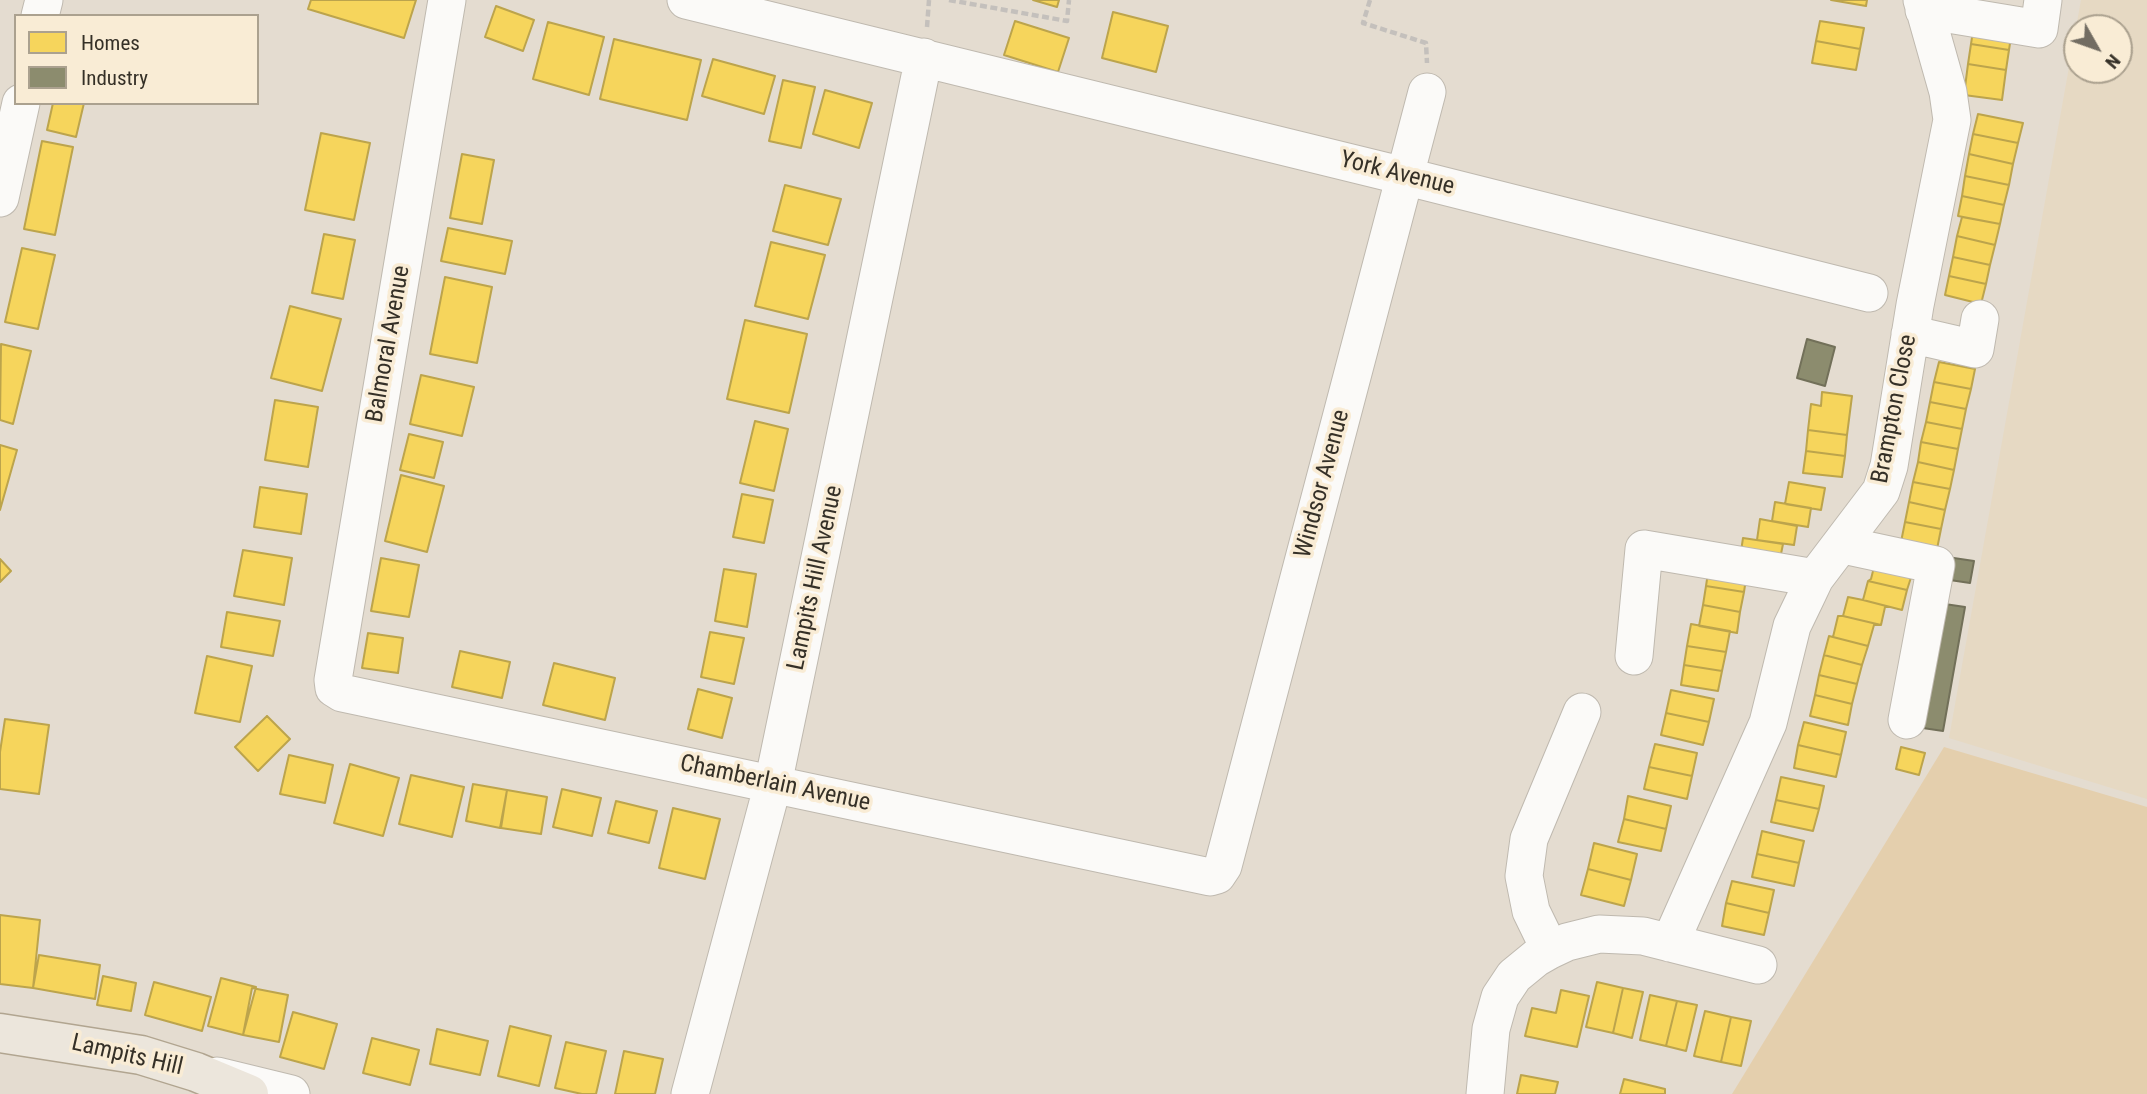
<!DOCTYPE html>
<html>
<head>
<meta charset="utf-8">
<style>
  body { margin:0 }
  #map { position:relative; width:2147px; height:1094px; overflow:hidden; background:#e4dcd0; font-family:"Roboto Condensed",sans-serif }
  canvas { display:block }
  .legend { position:absolute; left:14px; top:14px; width:245px; height:91px; box-sizing:border-box; background:#f9ecd5; border:2px solid #aba18f; margin:0; padding:9px 12px; list-style:none; font-size:21px; color:#353027 }
  .legend li { display:flex; align-items:center; gap:14px; height:35px }
  .legend b { width:35px; border:2px solid #aba18f }
  .north { position:absolute; left:2063px; top:14px; width:70px; height:70px; box-sizing:border-box; background:#f9ecd5; border:2px solid #aba18f; border-radius:50%; rotate:130deg; font-size:19px; font-weight:700; line-height:28px; text-align:center; color:#353027 }
  .north::after { content:''; display:block; margin:auto; width:24px; height:32px; background:#726c62; clip-path:polygon(50% 0,100% 100%,50% 72%,0 100%) }
</style>
</head>
<body>
<div id="map">
<canvas width="2147" height="1094"></canvas>
<ul class="legend">
<li><b style="height:19px;background:#f6d55c"></b>Homes</li>
<li><b style="height:19px;background:#8c8c6e"></b>Industry</li>
</ul>
<div class="north">N</div>
</div>
<script>
const g = document.querySelector('canvas').getContext('2d');
g.lineJoin = 'round';
function paint(path, color) { g.fillStyle = color; g.fill(path, 'evenodd'); }
const toPath = rows => new Path2D(rows.map(r => 'M' + r).join(''));
function strokePath(path, color, width, dash) { g.strokeStyle = color; g.lineWidth = width; g.lineCap = dash ? 'butt' : 'round'; g.setLineDash(dash || []); g.stroke(path); }
function write(font, color, halo, rows, align = 'center') {
  g.font = font + ' "Roboto Condensed",sans-serif'; g.lineWidth = 7; g.setLineDash([]); g.textBaseline = 'middle'; g.strokeStyle = halo; g.fillStyle = color; for (const [text, x, y, turn = 0] of rows) {
    g.save(); g.translate(x, y); g.rotate((+turn || 0) * Math.PI / 180); g.textAlign = isNaN(turn) ? turn : align; if (halo) g.strokeText(text, 0, 0); g.fillText(text, 0, 0); g.restore();
  }
}
const built = toPath([
  [2081,0,2147,0,2147,799,1949,738],
  [2077,28,2119,28,2119,70,2077,70]
]);
const green = toPath([
  [1944,747,2147,807,2147,1094,1732,1094]
]);
const homes = toPath([
  [311,0,416,0,404,38,308,9,311,0],
  [1033,0,1059,0,1057,7,1033,0],
  [1831,0,1867,0,1866,6,1831,0],
  [496,6,534,20,523,51,485,37,496,6],
  [1113,12,1168,26,1156,72,1102,58,1113,12],
  [1015,21,1069,38,1058,72,1004,55,1015,21],
  [1820,21,1864,28,1860,49,1816,41,1820,21],
  [548,22,604,37,589,95,533,79,548,22],
  [1974,24,2012,30,2009,50,1971,44,1974,24],
  [614,39,701,60,687,120,600,99,614,39],
  [1816,41,1860,49,1856,70,1812,63,1816,41],
  [1971,44,2009,50,2006,70,1968,64,1971,44],
  [713,59,775,76,764,114,702,96,713,59],
  [1968,64,2006,70,2002,100,1964,95,1968,64],
  [783,80,815,87,801,148,769,141,783,80],
  [825,90,872,103,859,148,813,134,825,90],
  [53,103,84,103,76,137,47,130,53,103],
  [1978,114,2023,123,2018,143,1973,134,1978,114],
  [321,133,370,143,354,220,305,210,321,133],
  [1973,134,2018,143,2013,164,1969,154,1973,134],
  [42,141,73,147,55,235,24,229,42,141],
  [462,154,494,160,482,224,450,218,462,154],
  [1969,154,2013,164,2009,185,1965,176,1969,154],
  [1965,176,2009,185,2004,205,1962,196,1965,176],
  [785,185,841,199,828,245,773,231,785,185],
  [1962,196,2004,205,2000,224,1958,216,1962,196],
  [1962,217,2000,224,1995,245,1957,236,1962,217],
  [448,228,512,241,505,274,441,261,448,228],
  [324,234,355,240,343,299,312,293,324,234],
  [1957,236,1995,245,1990,265,1953,257,1957,236],
  [771,242,825,255,808,319,755,306,771,242],
  [22,248,55,255,38,329,5,322,22,248],
  [1953,257,1990,265,1986,284,1949,276,1953,257],
  [1949,276,1986,284,1981,304,1945,295,1949,276],
  [445,277,492,287,477,363,430,354,445,277],
  [290,306,341,319,322,391,271,378,290,306],
  [745,320,807,334,789,413,727,399,745,320],
  [1,344,31,351,13,424,0,420,1,344],
  [1939,362,1975,369,1971,389,1934,382,1939,362],
  [421,375,474,387,462,436,410,424,421,375],
  [1934,382,1971,389,1966,409,1930,402,1934,382],
  [1822,392,1852,396,1847,435,1808,430,1811,404,1821,406,1822,392],
  [275,400,318,407,308,467,265,460,275,400],
  [1930,402,1966,409,1962,429,1926,422,1930,402],
  [755,421,788,429,774,491,740,483,755,421],
  [1926,422,1962,429,1958,449,1921,442,1926,422],
  [1808,430,1847,435,1845,456,1806,451,1808,430],
  [409,434,443,442,434,478,400,470,409,434],
  [1921,442,1958,449,1954,470,1918,462,1921,442],
  [0,445,17,450,0,510,0,445],
  [1806,451,1845,456,1842,477,1803,473,1806,451],
  [1918,462,1954,470,1950,489,1913,482,1918,462],
  [401,475,444,486,427,552,385,541,401,475],
  [1789,482,1825,488,1821,510,1785,504,1789,482],
  [1913,482,1950,489,1945,510,1909,502,1913,482],
  [260,487,307,494,301,534,254,527,260,487],
  [742,494,773,500,764,543,733,537,742,494],
  [1775,502,1811,508,1808,527,1772,521,1775,502],
  [1909,502,1945,510,1941,529,1905,522,1909,502],
  [1760,519,1797,526,1794,545,1757,540,1760,519],
  [1905,522,1941,529,1937,549,1901,542,1905,522],
  [1743,538,1783,544,1779,564,1740,558,1743,538],
  [243,550,292,558,284,605,234,596,243,550],
  [381,558,419,565,409,617,371,611,381,558],
  [0,559,11,571,0,582,0,559],
  [1876,559,1914,568,1907,590,1868,581,1871,579,1876,559],
  [1709,566,1747,572,1744,592,1706,586,1709,566],
  [724,569,756,574,747,627,715,621,724,569],
  [1868,581,1907,590,1902,610,1863,600,1868,581],
  [1706,586,1744,592,1740,612,1703,605,1706,586],
  [1848,597,1863,600,1890,607,1885,607,1881,625,1843,616,1848,597],
  [1703,605,1740,612,1737,633,1699,626,1703,605],
  [227,612,280,621,273,656,221,647,227,612],
  [1838,616,1843,616,1881,625,1874,625,1868,646,1833,637,1838,616],
  [1691,624,1730,631,1726,652,1687,646,1691,624],
  [710,632,744,638,734,684,701,677,710,632],
  [368,633,403,638,398,673,362,668,368,633],
  [1829,636,1868,646,1862,665,1824,655,1829,636],
  [1687,646,1726,652,1722,671,1684,665,1687,646],
  [460,651,510,662,502,698,452,687,460,651],
  [1824,655,1862,665,1857,684,1819,675,1824,655],
  [207,656,252,666,240,722,195,713,207,656],
  [554,663,615,678,605,720,543,705,554,663],
  [1684,665,1722,671,1718,691,1681,685,1684,665],
  [1819,675,1857,684,1852,704,1815,695,1819,675],
  [698,689,732,698,722,738,688,729,698,689],
  [1671,690,1714,699,1709,722,1666,713,1671,690],
  [1815,695,1852,704,1848,725,1810,716,1815,695],
  [1666,713,1709,722,1703,745,1661,735,1666,713],
  [267,716,290,739,258,771,235,747,267,716],
  [5,719,49,725,39,794,0,789,0,752,5,719],
  [1804,722,1846,732,1841,755,1798,745,1804,722],
  [1655,744,1697,753,1692,776,1649,767,1655,744],
  [1798,745,1841,755,1836,777,1794,768,1798,745],
  [1901,747,1925,753,1919,775,1896,769,1901,747],
  [289,755,333,765,325,803,280,794,289,755],
  [350,764,399,778,383,836,334,823,350,764],
  [1649,767,1692,776,1687,799,1644,789,1649,767],
  [411,775,464,787,452,837,399,824,411,775],
  [1781,777,1824,786,1819,809,1776,800,1781,777],
  [473,784,507,790,500,828,466,821,473,784],
  [562,789,601,798,592,836,553,827,562,789],
  [507,790,547,797,541,834,501,828,507,790],
  [1628,796,1671,806,1666,829,1624,819,1628,796],
  [1776,800,1819,809,1813,831,1771,822,1776,800],
  [616,801,657,811,649,843,608,833,616,801],
  [673,808,720,819,705,879,659,868,673,808],
  [1624,819,1666,829,1661,851,1618,842,1624,819],
  [1762,831,1804,841,1799,863,1757,854,1762,831],
  [1594,843,1637,854,1631,880,1588,869,1594,843],
  [1757,854,1799,863,1794,886,1752,877,1757,854],
  [1588,869,1631,880,1624,906,1581,895,1588,869],
  [1732,881,1774,890,1769,913,1726,903,1732,881],
  [1726,903,1769,913,1764,935,1722,926,1726,903],
  [0,915,40,920,33,988,0,984,0,915],
  [39,955,100,965,95,999,33,988,39,955],
  [103,976,136,983,131,1011,97,1005,103,976],
  [221,978,256,987,243,1035,208,1026,221,978],
  [154,982,211,997,202,1031,145,1015,154,982],
  [1597,982,1623,988,1613,1033,1586,1027,1597,982],
  [252,988,288,995,279,1042,243,1035,252,988],
  [1623,988,1643,992,1632,1038,1613,1033,1623,988],
  [1561,990,1589,996,1577,1047,1525,1036,1532,1008,1556,1013,1561,990],
  [1650,995,1677,1001,1666,1046,1640,1040,1650,995],
  [1677,1001,1697,1005,1686,1051,1666,1046,1677,1001],
  [1705,1011,1731,1017,1721,1062,1694,1056,1705,1011],
  [293,1012,337,1024,324,1069,280,1057,293,1012],
  [1731,1017,1751,1021,1741,1066,1721,1062,1731,1017],
  [510,1026,551,1036,539,1086,498,1076,510,1026],
  [437,1029,488,1041,480,1075,430,1064,437,1029],
  [372,1038,419,1050,410,1085,363,1073,372,1038],
  [566,1042,606,1051,596,1094,582,1094,555,1088,566,1042],
  [624,1051,663,1059,655,1094,615,1094,624,1051],
  [1521,1075,1558,1082,1555,1094,1517,1094,1521,1075],
  [1624,1079,1665,1089,1665,1094,1620,1094,1624,1079]
]);
const industry = toPath([
  [1807,339,1835,347,1825,386,1797,378,1807,339],
  [1947,557,1974,561,1970,583,1943,579,1947,557],
  [1938,603,1965,607,1943,731,1916,727,1938,603]
]);
const path = toPath([
  [949,0,1067,21,1069,0],
  [1370,0,1363,23,1426,43,1427,63],
  [927,27,929,0]
]);
const minor = toPath([
  [447,0,333,680,334,688,342,693,1210,877,1217,875,1223,866,1427,92],
  [686,0,1404,176,1869,293],
  [1924,10,2039,29,2043,0],
  [40,16,44,0],
  [0,198,21,103],
  [1910,334,1975,349,1980,319],
  [1843,545,1936,565,1907,720],
  [1634,656,1644,549,1815,578],
  [1670,943,1768,723,1792,626,1806,597,1815,578,1881,491,1889,466,1915,305,1952,120,1948,92,1922,0],
  [1550,950,1531,911,1524,876,1529,839,1582,712],
  [217,1076,291,1094],
  [690,1094,773,784,924,57],
  [1485,1094,1491,1029,1500,997,1514,976,1536,958,1550,950,1567,942,1599,934,1643,936,1758,965]
]);
const major = toPath([
  [0,1033,141,1055,196,1072,249,1094]
]);
const streetNames = [
  ["York Avenue",1397,174,14],
  ["Balmoral Avenue",389,344,-80],
  ["Brampton Close",1895,409,-79],
  ["Windsor Avenue",1323,484,-75],
  ["Lampits Hill Avenue",816,578,-78],
  ["Chamberlain Avenue",775,784,12],
  ["Lampits Hill",127,1056,13]
];
paint(built, '#e6d9c3');
paint(green, '#e4cfad');
paint(homes, '#f6d55c');
strokePath(homes, '#bca44c', 2);
paint(industry, '#8c8c6e');
strokePath(industry, '#727059', 2);
strokePath(minor, '#bfb9af', 39);
strokePath(major, '#b1a590', 41);
strokePath(path, '#c4c0bc', 4.5, [7, 3.5]);
strokePath(minor, '#fbfaf8', 37);
strokePath(major, '#ece6dc', 38);
write('24px', '#353027', '#f9ecd5', streetNames);
</script>
</body>
</html>
